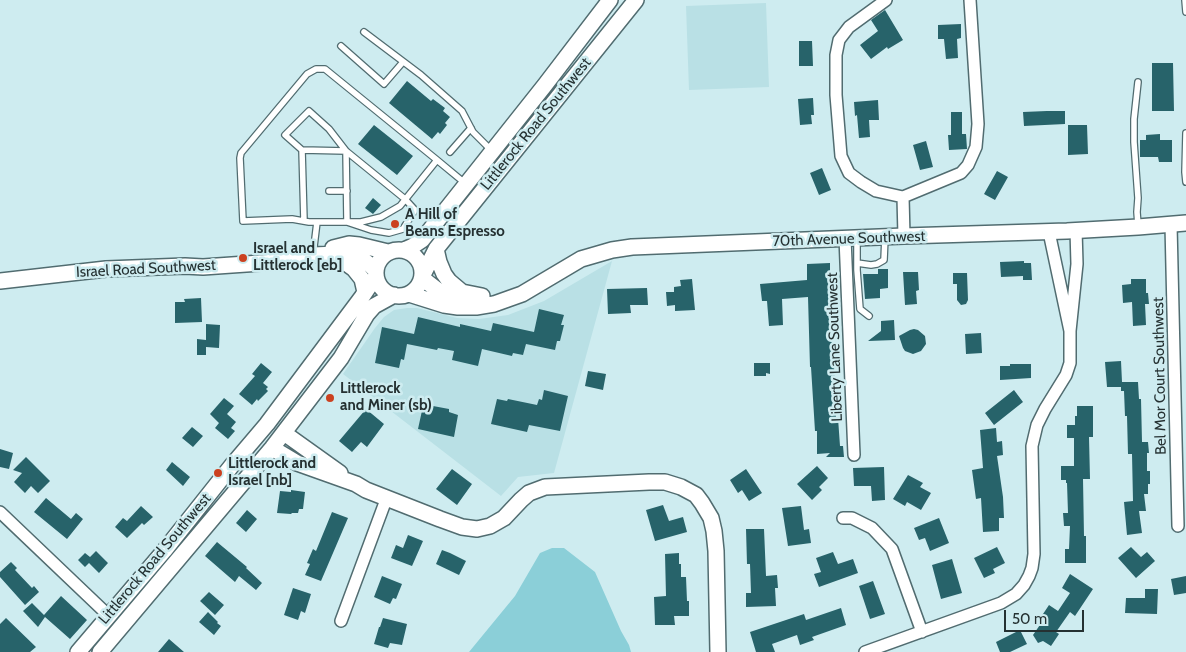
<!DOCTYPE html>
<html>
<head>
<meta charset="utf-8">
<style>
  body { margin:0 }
  #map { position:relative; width:1186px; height:652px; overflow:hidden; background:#ceecf0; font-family:Cabin,sans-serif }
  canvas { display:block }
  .scale { position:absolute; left:1004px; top:610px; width:80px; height:22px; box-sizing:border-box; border:2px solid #253132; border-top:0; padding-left:6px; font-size:15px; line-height:18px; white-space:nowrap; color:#253132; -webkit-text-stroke:4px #ceecf0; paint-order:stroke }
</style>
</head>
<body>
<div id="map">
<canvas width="1186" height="652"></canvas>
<div class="scale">50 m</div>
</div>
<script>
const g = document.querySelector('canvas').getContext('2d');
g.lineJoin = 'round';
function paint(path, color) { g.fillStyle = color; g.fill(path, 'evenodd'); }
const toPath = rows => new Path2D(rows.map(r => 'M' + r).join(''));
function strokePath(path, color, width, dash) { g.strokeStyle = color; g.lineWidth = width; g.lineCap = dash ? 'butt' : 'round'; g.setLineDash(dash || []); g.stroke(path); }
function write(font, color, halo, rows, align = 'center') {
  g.font = font + ' Cabin,sans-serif'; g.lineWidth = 5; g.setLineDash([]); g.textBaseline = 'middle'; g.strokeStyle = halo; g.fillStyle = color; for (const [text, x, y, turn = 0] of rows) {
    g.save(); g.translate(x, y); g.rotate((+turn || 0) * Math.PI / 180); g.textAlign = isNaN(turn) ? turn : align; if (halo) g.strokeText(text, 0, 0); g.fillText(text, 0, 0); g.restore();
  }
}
const built = toPath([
  [766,3,769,87,689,90,686,6],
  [612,261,554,473,518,477,501,496,343,374,375,328,384,317,394,310,407,308,417,308,457,318,479,319,508,315,544,301]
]);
const green = toPath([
  [552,548,564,548,595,572,621,631,629,645,631,652,469,652,515,596,540,553]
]);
const building = toPath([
  [885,10,903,40,888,49,887,47,871,59,860,45,878,31,871,20],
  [961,24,961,38,957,39,958,58,946,59,944,39,938,39,938,25],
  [799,41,812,41,813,66,799,66],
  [1152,63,1173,63,1174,111,1152,111],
  [407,81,431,101,433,99,445,108,443,111,450,117,445,123,447,125,440,134,438,132,432,139,389,103],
  [813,98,814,115,811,115,812,124,800,125,798,99],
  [878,100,879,120,869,120,870,137,859,138,857,115,855,116,854,102],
  [1047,111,1065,111,1065,124,1024,126,1023,112],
  [951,112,962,112,962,134,966,134,967,149,949,150,948,135,951,135],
  [374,125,413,156,397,175,358,144],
  [1068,125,1087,125,1088,154,1068,155],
  [1160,134,1160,140,1172,140,1172,162,1159,162,1158,157,1140,157,1140,140,1146,140,1146,135],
  [926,141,933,167,920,170,913,145],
  [822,168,831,190,819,195,810,173],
  [997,171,1008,177,995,200,984,194],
  [373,198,381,205,373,214,365,208],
  [1024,261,1024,263,1031,263,1032,280,1023,280,1023,276,1001,277,1000,262],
  [830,263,830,289,831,289,833,324,831,324,833,357,836,357,836,366,834,366,836,418,838,418,840,446,843,446,844,457,826,457,830,453,817,454,817,431,815,431,811,367,810,367,808,297,782,299,783,325,769,326,767,301,762,301,760,284,807,280,807,264],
  [878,269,888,269,888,288,880,289,880,298,865,299,863,274,878,274],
  [903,272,918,272,919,290,916,291,917,304,905,305],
  [953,273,967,273,968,300,966,304,961,305,957,300,957,284,953,284],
  [692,279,695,310,675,311,675,305,667,306,666,292,674,292,674,287,681,286,680,280],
  [1131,279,1146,279,1146,293,1148,293,1149,304,1145,304,1146,325,1133,326,1132,302,1123,303,1122,285,1131,284],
  [647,288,648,305,630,305,631,313,608,314,607,289],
  [201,298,202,322,175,323,175,302,185,302,184,299],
  [539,309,564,315,561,325,564,325,560,341,557,341,555,350,526,344,523,355,513,353,512,356,482,349,478,366,452,360,454,351,438,348,437,350,407,344,404,360,401,359,399,368,375,363,382,327,414,334,418,317,460,327,460,324,491,331,493,323,534,332],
  [894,320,895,340,868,341,881,331,881,321],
  [206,324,220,325,219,348,206,347,206,355,197,355,197,339,206,340],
  [914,329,918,330,925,336,926,344,921,351,913,354,905,351,903,348,899,336,910,330],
  [981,333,982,353,966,354,965,334],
  [1121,361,1122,382,1138,382,1139,399,1141,399,1142,442,1148,442,1149,453,1147,453,1147,471,1150,471,1150,484,1148,484,1148,494,1144,494,1146,511,1139,511,1142,533,1127,535,1124,502,1133,501,1132,454,1128,454,1127,416,1125,416,1124,391,1121,391,1121,387,1107,387,1105,362],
  [261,363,272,372,263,383,268,387,266,389,268,391,258,401,257,399,252,405,239,394,255,376,252,374],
  [754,363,770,363,770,374,766,373,766,376,754,376],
  [1010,364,1031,364,1031,378,1000,380,1000,366,1010,366],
  [588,371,606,374,603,390,585,386],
  [544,390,568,396,560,431,529,425,527,432,491,424,497,399,507,401,508,399,537,405,539,399,542,400],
  [1014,390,1023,402,994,425,985,413],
  [224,398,234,406,227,414,236,422,231,428,235,431,228,439,215,428,219,423,210,414],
  [423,406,433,408,433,406,449,409,449,412,458,415,454,437,418,429],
  [1077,406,1093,406,1093,437,1089,437,1090,479,1083,479,1084,536,1086,536,1086,563,1065,563,1065,549,1069,549,1070,526,1064,526,1063,513,1068,513,1067,483,1066,483,1066,480,1061,480,1061,466,1074,466,1074,438,1067,438,1067,425,1075,425,1075,416,1077,416],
  [366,409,384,424,367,447,361,442,352,452,339,441],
  [192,427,203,436,193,447,182,438],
  [996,428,997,442,1002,441,1003,455,997,456,1003,497,1004,518,999,518,999,531,983,532,981,498,976,499,972,470,983,468,980,430],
  [0,449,13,453,9,469,0,467],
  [26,457,50,481,38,493,31,486,25,493,14,482,22,473,13,470],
  [172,462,190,477,183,486,166,470],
  [817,466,828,478,819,487,822,490,812,500,797,484],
  [884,467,885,500,872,501,871,486,854,486,853,468],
  [452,469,472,484,457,505,436,489],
  [746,469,762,493,749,501,742,490,738,493,730,480],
  [908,475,923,483,920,487,931,493,921,510,907,502,905,506,893,499],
  [291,490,305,492,303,509,299,509,298,513,292,513,291,514,277,513,280,491,291,492],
  [46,498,71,519,76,513,83,519,67,539,34,512],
  [663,505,669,521,683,517,687,532,655,541,646,510],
  [141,506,153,517,144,525,142,523,127,538,115,527,123,518,127,521],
  [801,506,804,530,809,529,811,543,788,546,782,508],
  [247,510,257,519,246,532,236,523],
  [332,512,348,518,321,581,305,575,310,564,307,563,313,549,316,551],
  [939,518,949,543,930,551,925,538,919,540,914,528],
  [746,529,764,529,766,576,777,575,778,588,775,588,776,606,746,607,746,593,751,593,750,564,747,564],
  [408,535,423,541,412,566,391,558,396,545,403,548],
  [217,542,247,567,246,568,262,583,256,590,239,576,235,582,205,556],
  [997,547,1005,563,993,569,995,573,984,578,974,558],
  [1131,547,1141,557,1147,552,1155,561,1136,578,1118,558],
  [442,550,450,553,466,561,459,575,436,564],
  [96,551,108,563,99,573,89,563,85,567,78,560,85,553,90,557],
  [833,552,838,564,853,559,858,573,819,587,814,574,821,572,816,558],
  [679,553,679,564,681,564,681,577,686,577,687,601,689,601,689,616,674,616,675,625,655,625,654,597,666,596,665,554],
  [952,559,962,593,941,599,932,565],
  [11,562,17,568,15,570,32,588,34,586,39,592,25,605,0,577,0,572],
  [1070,574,1093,589,1075,616,1070,612,1056,632,1059,634,1051,646,1043,641,1038,643,1033,635,1044,619,1041,617,1049,605,1058,611,1070,593,1062,588],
  [382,576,402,584,396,599,393,598,390,604,374,597],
  [1186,576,1186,593,1174,595,1171,579],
  [873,581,885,614,870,619,859,586],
  [293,588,311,594,305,613,301,611,298,620,284,615],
  [1145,589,1158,589,1157,614,1125,613,1126,598,1145,598],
  [209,592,224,605,215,615,200,601],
  [61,596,87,620,70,639,45,617,38,627,23,611,32,603,44,615],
  [841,608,846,625,812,637,814,640,800,645,797,635,772,644,775,652,756,652,750,632,804,614,806,620],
  [208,612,218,622,217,623,221,626,214,635,199,622],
  [6,618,36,647,30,652,0,652,0,624],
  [383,618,407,624,402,645,390,643,388,648,374,644,379,627,380,627],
  [1020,630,1027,644,1010,652,1000,652,996,642],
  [169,639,184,652,158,652]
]);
const lane = toPath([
  [1185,0,1186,12],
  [364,32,421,75,462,111,473,132,492,151],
  [341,46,384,84,403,62],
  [302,150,346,151,347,222,371,230,389,233,403,229,415,210,405,199,346,151,329,129,309,111,285,135,302,150,304,221],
  [450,152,471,128],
  [437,160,400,206,381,217,361,222,309,222,292,219,243,221,240,158,241,153,307,74,316,69,325,69,437,160,466,184],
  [1186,170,1185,172,1186,182],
  [1185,172,1186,133],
  [329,191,347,191],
  [1138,225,1137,212,1138,198,1134,142,1134,119,1138,82],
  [857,239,857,270,860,309,869,316],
  [313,255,317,222],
  [857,263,871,265,877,264,884,260,885,237]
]);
const street = toPath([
  [886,0,849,27,839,40,836,55,836,95,841,156,849,173,861,182,876,191,903,197,961,173,968,165,976,147,978,124,970,0],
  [903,197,904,236],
  [1171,225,1178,526],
  [1049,232,1070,331,1077,264,1076,230],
  [845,238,854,455],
  [0,512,108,615],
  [843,518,852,518,872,528,892,549,922,632],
  [341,621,387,497],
  [865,652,1001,603,1016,594,1024,585,1029,576,1032,568,1034,554,1032,446,1037,425,1045,409,1066,375,1070,363,1070,331]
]);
const secondary = toPath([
  [333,248,349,244,359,245,388,252],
  [436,249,439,262,444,274,449,281,462,292,482,296],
  '376 273a23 23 0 1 1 46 0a23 23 0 1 1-46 0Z',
  [404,250,413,246,422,240,545,85,610,0],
  [330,259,347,264,354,269,362,279,365,292],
  [423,275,436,249,636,0],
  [422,278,440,292,455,297,465,299],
  [0,281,106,269,185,266,203,267,275,262,313,255,337,254,348,254,362,259,369,264,376,271],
  [409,294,444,305,458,307,476,307,494,304,522,294,581,259,612,250,632,247,904,236,1067,231,1138,227,1186,223],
  [284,433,340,473],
  [272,448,297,463,356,484,366,490,440,519,462,527,477,529,490,526,504,518,521,500,529,493,545,487,649,482,665,482,681,487,696,495,702,503,711,518,714,531,716,551,718,652],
  [78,652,164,551,233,464,267,424,362,297,376,276],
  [100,652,272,448,341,358,367,314,374,306,394,295]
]);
const markers = [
  [395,224,5,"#cb4120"],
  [243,258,5,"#cb4120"],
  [330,398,5,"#cb4120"],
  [218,473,5,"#cb4120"]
];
const streetNames = [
  ["Littlerock Road Southwest",536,124,-51],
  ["70th Avenue Southwest",849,239,-2],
  ["Israel Road Southwest",146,269,-3],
  ["Liberty Lane Southwest",835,347,-92],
  ["Bel Mor Court Southwest",1160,376,-91],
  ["Littlerock Road Southwest",155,559,-50]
];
const poiNames = [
  ["A Hill of",405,215],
  ["Beans Espresso",405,232],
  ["Israel and",253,249],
  ["Littlerock [eb]",253,266],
  ["Littlerock",340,389],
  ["and Miner (sb)",340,406],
  ["Littlerock and",228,464],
  ["Israel [nb]",228,481]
];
paint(built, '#b9e0e5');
paint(green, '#8bcfd8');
paint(building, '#27636a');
strokePath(lane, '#516c70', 8);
strokePath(street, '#516c70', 14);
strokePath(secondary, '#516c70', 18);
strokePath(lane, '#fff', 5.5);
strokePath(street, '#fff', 11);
strokePath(secondary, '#fff', 15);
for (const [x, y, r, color] of markers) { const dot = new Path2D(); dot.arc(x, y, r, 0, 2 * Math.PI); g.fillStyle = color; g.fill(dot); strokePath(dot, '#ceecf0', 2); }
write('15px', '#253132', '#ceecf0', streetNames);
write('bold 15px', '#253132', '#ceecf0', poiNames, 'left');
</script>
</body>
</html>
